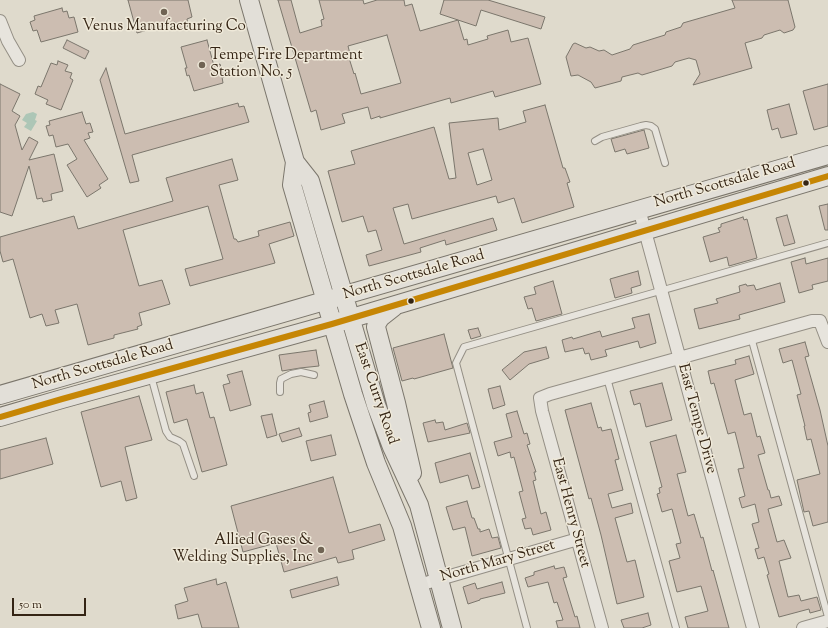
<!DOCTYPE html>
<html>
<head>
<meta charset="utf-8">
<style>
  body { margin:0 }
  #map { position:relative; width:828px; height:628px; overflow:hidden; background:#dfdacc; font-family:"Sorts Mill Goudy",serif }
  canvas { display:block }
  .scale { position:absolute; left:12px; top:598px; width:74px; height:18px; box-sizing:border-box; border:2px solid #342414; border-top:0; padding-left:5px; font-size:12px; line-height:14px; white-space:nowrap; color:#342414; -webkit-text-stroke:3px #efe9d9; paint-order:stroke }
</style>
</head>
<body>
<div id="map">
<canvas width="828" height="628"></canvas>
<div class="scale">50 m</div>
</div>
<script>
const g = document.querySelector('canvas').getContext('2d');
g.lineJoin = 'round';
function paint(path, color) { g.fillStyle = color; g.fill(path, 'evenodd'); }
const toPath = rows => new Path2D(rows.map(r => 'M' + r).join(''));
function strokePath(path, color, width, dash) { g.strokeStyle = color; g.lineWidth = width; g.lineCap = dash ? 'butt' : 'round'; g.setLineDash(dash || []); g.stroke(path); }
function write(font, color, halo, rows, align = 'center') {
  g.font = font + ' "Sorts Mill Goudy",serif'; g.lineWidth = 3; g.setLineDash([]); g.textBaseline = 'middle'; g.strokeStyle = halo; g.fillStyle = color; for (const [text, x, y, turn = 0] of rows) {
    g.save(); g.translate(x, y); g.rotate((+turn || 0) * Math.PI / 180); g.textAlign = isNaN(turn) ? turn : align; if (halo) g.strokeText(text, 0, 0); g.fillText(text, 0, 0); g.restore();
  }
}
const water = toPath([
  [33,112,37,114,35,120,37,121,31,131,24,127,27,123,22,120,26,114]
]);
const building = toPath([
  [128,0,188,0,192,17,187,19,188,26,177,29,175,22,137,33,128,0],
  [278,0,291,0,300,33,322,26,321,20,324,19,319,0,363,0,364,4,377,0,404,0,405,6,412,4,420,31,458,20,464,40,467,39,468,45,488,39,487,36,508,30,511,42,528,38,541,84,495,97,493,91,451,103,450,98,380,118,380,116,371,119,368,107,342,114,345,123,321,130,316,110,311,112,278,0],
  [387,35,401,83,361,94,355,73,354,74,349,58,351,58,348,46,387,35],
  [444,0,488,0,545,17,541,29,481,10,476,26,440,14,444,0],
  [732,0,788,0,795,27,793,30,784,33,780,30,764,35,762,38,745,43,752,68,693,85,700,74,696,60,689,58,675,62,672,66,642,75,638,73,622,77,621,81,595,88,591,82,578,75,571,76,566,57,573,44,575,43,586,48,590,47,599,51,604,50,612,55,630,49,633,45,665,35,666,32,681,27,683,23,735,8,732,0],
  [62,8,63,12,67,11,69,18,74,17,78,32,41,42,37,30,33,31,30,22,35,20,34,16,62,8],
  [67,40,89,51,85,59,63,48,67,40],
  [207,40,214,66,220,64,224,77,222,77,223,83,194,91,189,75,187,76,185,68,187,68,181,47,207,40],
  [58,61,68,65,65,71,72,73,70,78,73,80,61,110,46,104,48,100,35,94,38,86,41,87,51,63,57,65,58,61],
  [106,68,125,134,238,103,239,107,244,106,249,122,132,155,139,181,130,183,100,80,106,68],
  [0,84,20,94,12,111,20,116,15,125,22,150,29,137,38,142,29,160,54,154,63,191,51,194,52,200,43,202,42,198,37,199,29,166,12,216,0,212,0,84],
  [828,84,828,126,814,130,803,91,828,84],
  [789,104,797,134,781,138,778,128,772,130,767,110,789,104],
  [545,105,563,168,565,168,570,182,567,183,574,207,522,223,514,198,498,203,496,196,412,219,408,204,393,208,404,244,493,218,497,230,446,245,445,240,420,248,421,252,369,266,366,255,382,250,376,230,368,232,363,216,342,222,328,171,355,164,351,151,434,127,449,179,456,178,449,123,498,118,499,130,526,122,523,111,545,105],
  [483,149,492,180,477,185,468,153,483,149],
  [82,112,86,124,90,123,93,132,88,133,90,138,84,140,108,179,99,185,101,188,87,197,67,165,77,159,68,144,56,147,53,135,49,136,46,126,50,125,49,121,82,112],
  [644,130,649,148,627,154,625,149,615,152,611,139,644,130],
  [232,159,238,180,219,185,234,239,236,239,238,242,259,236,258,231,290,222,294,236,269,244,275,263,190,286,185,269,223,259,208,206,123,230,139,286,162,280,170,304,139,313,142,325,137,327,138,329,114,335,114,338,88,345,77,304,55,310,59,323,46,326,42,314,30,318,13,259,3,262,0,251,0,237,74,216,78,229,173,201,166,178,232,159],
  [828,204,828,230,825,230,819,206,828,204],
  [787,215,795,243,784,246,776,218,787,215],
  [743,217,744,220,747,219,757,258,729,266,727,257,710,262,703,237,720,232,718,228,721,227,721,224,743,217],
  [805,258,806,264,828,258,828,281,812,285,813,289,799,293,791,262,805,258],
  [638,271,641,285,631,288,632,293,615,298,610,279,638,271],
  [553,281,562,314,536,321,532,308,528,309,524,297,536,294,534,287,553,281],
  [780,283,785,302,739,315,740,319,699,329,694,309,718,303,716,299,740,292,739,286,746,284,747,286,754,285,756,290,780,283],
  [649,314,656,343,640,348,638,341,605,350,607,356,591,360,589,353,585,354,583,348,565,352,562,340,572,337,573,339,600,331,602,337,635,328,632,318,649,314],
  [478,328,481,336,471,339,468,330,478,328],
  [444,334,453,368,414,379,413,378,402,381,393,348,444,334],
  [805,342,809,356,805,357,820,410,828,446,828,522,813,526,809,511,804,512,797,480,820,474,811,439,807,440,804,426,805,426,797,395,801,394,792,360,783,363,779,349,805,342],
  [546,347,549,358,529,364,510,380,502,370,524,352,546,347],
  [316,350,319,366,300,368,282,371,279,355,316,350],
  [749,356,754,374,735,380,744,415,751,413,757,437,760,436,765,453,758,455,768,490,769,490,771,498,779,496,782,505,768,509,777,542,784,540,791,558,779,561,788,597,799,595,801,601,817,597,821,610,810,613,809,609,779,617,767,575,769,574,764,557,758,559,755,549,759,548,752,524,759,522,755,504,742,508,739,498,745,496,738,469,744,468,735,432,728,434,714,383,711,384,708,371,736,364,735,360,749,356],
  [242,371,251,405,230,411,223,385,230,383,227,375,242,371],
  [662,383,672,420,646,427,640,403,634,405,630,391,662,383],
  [194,385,196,394,203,392,210,418,214,417,227,465,202,472,187,419,174,423,166,392,194,385],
  [500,386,505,405,493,409,488,389,500,386],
  [139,396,152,440,125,447,137,498,126,501,121,481,101,487,81,412,139,396],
  [324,401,328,417,310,422,308,413,311,412,309,405,324,401],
  [591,403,598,428,601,427,602,431,611,429,619,459,615,460,623,490,608,494,612,508,631,503,633,513,615,518,627,562,635,560,644,597,617,604,601,535,591,498,589,499,565,410,591,403],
  [517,411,524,434,527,433,530,444,527,445,536,472,534,472,536,480,533,481,541,514,546,512,551,530,533,535,531,528,525,529,522,519,526,518,519,492,523,491,514,457,511,458,510,452,498,456,494,442,512,437,506,414,517,411],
  [272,414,277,435,267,438,261,416,272,414],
  [435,420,436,423,443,422,445,430,467,423,470,433,428,442,423,423,435,420],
  [299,428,302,436,282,442,279,434,299,428],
  [331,435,336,455,311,461,306,441,331,435],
  [676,435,686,472,677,474,688,516,694,514,701,538,703,537,712,571,713,570,729,628,688,628,685,617,708,611,701,586,677,592,669,561,680,558,676,544,681,543,672,509,662,512,657,494,660,493,659,488,662,487,650,442,676,435],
  [46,438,53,464,0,479,0,450,46,438],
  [470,453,480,487,472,489,468,475,440,483,435,463,470,453],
  [333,477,349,533,380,524,385,540,352,550,354,559,338,563,336,557,284,572,276,543,243,552,231,506,333,477],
  [467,501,472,518,474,518,478,529,480,529,480,532,489,529,492,538,498,537,501,548,472,556,465,527,453,530,446,507,467,501],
  [554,566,555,569,564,567,567,577,563,578,575,617,577,616,580,628,558,628,556,621,563,620,557,602,554,603,548,582,528,587,525,578,534,575,534,572,554,566],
  [337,577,339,585,292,598,290,590,337,577],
  [216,579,217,585,226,582,239,628,202,628,198,614,178,619,175,605,188,601,184,588,216,579],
  [502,582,505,593,480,599,480,600,468,604,463,587,475,583,477,589,502,582],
  [648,613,651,625,642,628,624,628,621,620,648,613]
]);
const lane = toPath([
  [595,141,602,137,641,126,646,125,651,126,655,129,665,163],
  [751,337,828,617],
  [151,376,166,431,170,437,179,441,183,444,194,476],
  [607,378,676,628],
  [280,392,280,383,281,379,291,374,301,372,314,375],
  [527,628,456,363,464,347,828,243]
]);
const street = toPath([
  [0,21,8,41,19,60],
  [639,209,753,628],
  [419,585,578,539],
  [602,628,542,411,540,398,550,394,812,321,820,321,828,342],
  [803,628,828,621]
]);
const primary = toPath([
  [249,0,295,162,310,181,376,405,392,447,419,505,452,628],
  [295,162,292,185,299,209,353,394,376,463,402,526,431,628],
  [394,307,380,318,377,323,376,327,396,403,412,473],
  [0,395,828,155],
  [0,417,62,399,332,324,828,176]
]);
const bus1 = toPath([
  [0,417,62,399,332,324,828,176]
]);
const markers = [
  [164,12,4,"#706454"],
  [202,65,4,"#706454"],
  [806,183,3.5,"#342414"],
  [411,301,3.5,"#342414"],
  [321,550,4,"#706454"]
];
const poiNames = [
  ["Venus Manufacturing Co",164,27],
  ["Tempe Fire Department",210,56,"left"],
  ["Station No. 5",210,73,"left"],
  ["Allied Gases &",313,541,"right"],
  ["Welding Supplies, Inc",313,558,"right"]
];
const streetNames = [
  ["North Scottsdale Road",725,184,-16],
  ["North Scottsdale Road",414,276,-16],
  ["North Scottsdale Road",103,366,-16],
  ["East Curry Road",375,394,71],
  ["East Tempe Drive",696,419,75],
  ["East Henry Street",570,513,75],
  ["North Mary Street",498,562,-16]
];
paint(water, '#adc6b6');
paint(building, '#ccbdb1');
strokePath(building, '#7b766c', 1);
strokePath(lane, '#948f85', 8);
strokePath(street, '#948f85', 14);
strokePath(primary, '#7b766c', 20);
strokePath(lane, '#e7e4dd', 6);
strokePath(street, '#e7e4dd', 12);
strokePath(primary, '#e2dfd8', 18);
strokePath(bus1, '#c68605', 6);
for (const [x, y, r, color] of markers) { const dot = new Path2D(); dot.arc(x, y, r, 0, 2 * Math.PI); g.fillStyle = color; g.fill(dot); strokePath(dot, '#efe9d9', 1.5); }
write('15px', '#342414', '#efe9d9', poiNames);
write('15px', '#342414', '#efe9d9', streetNames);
</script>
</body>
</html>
